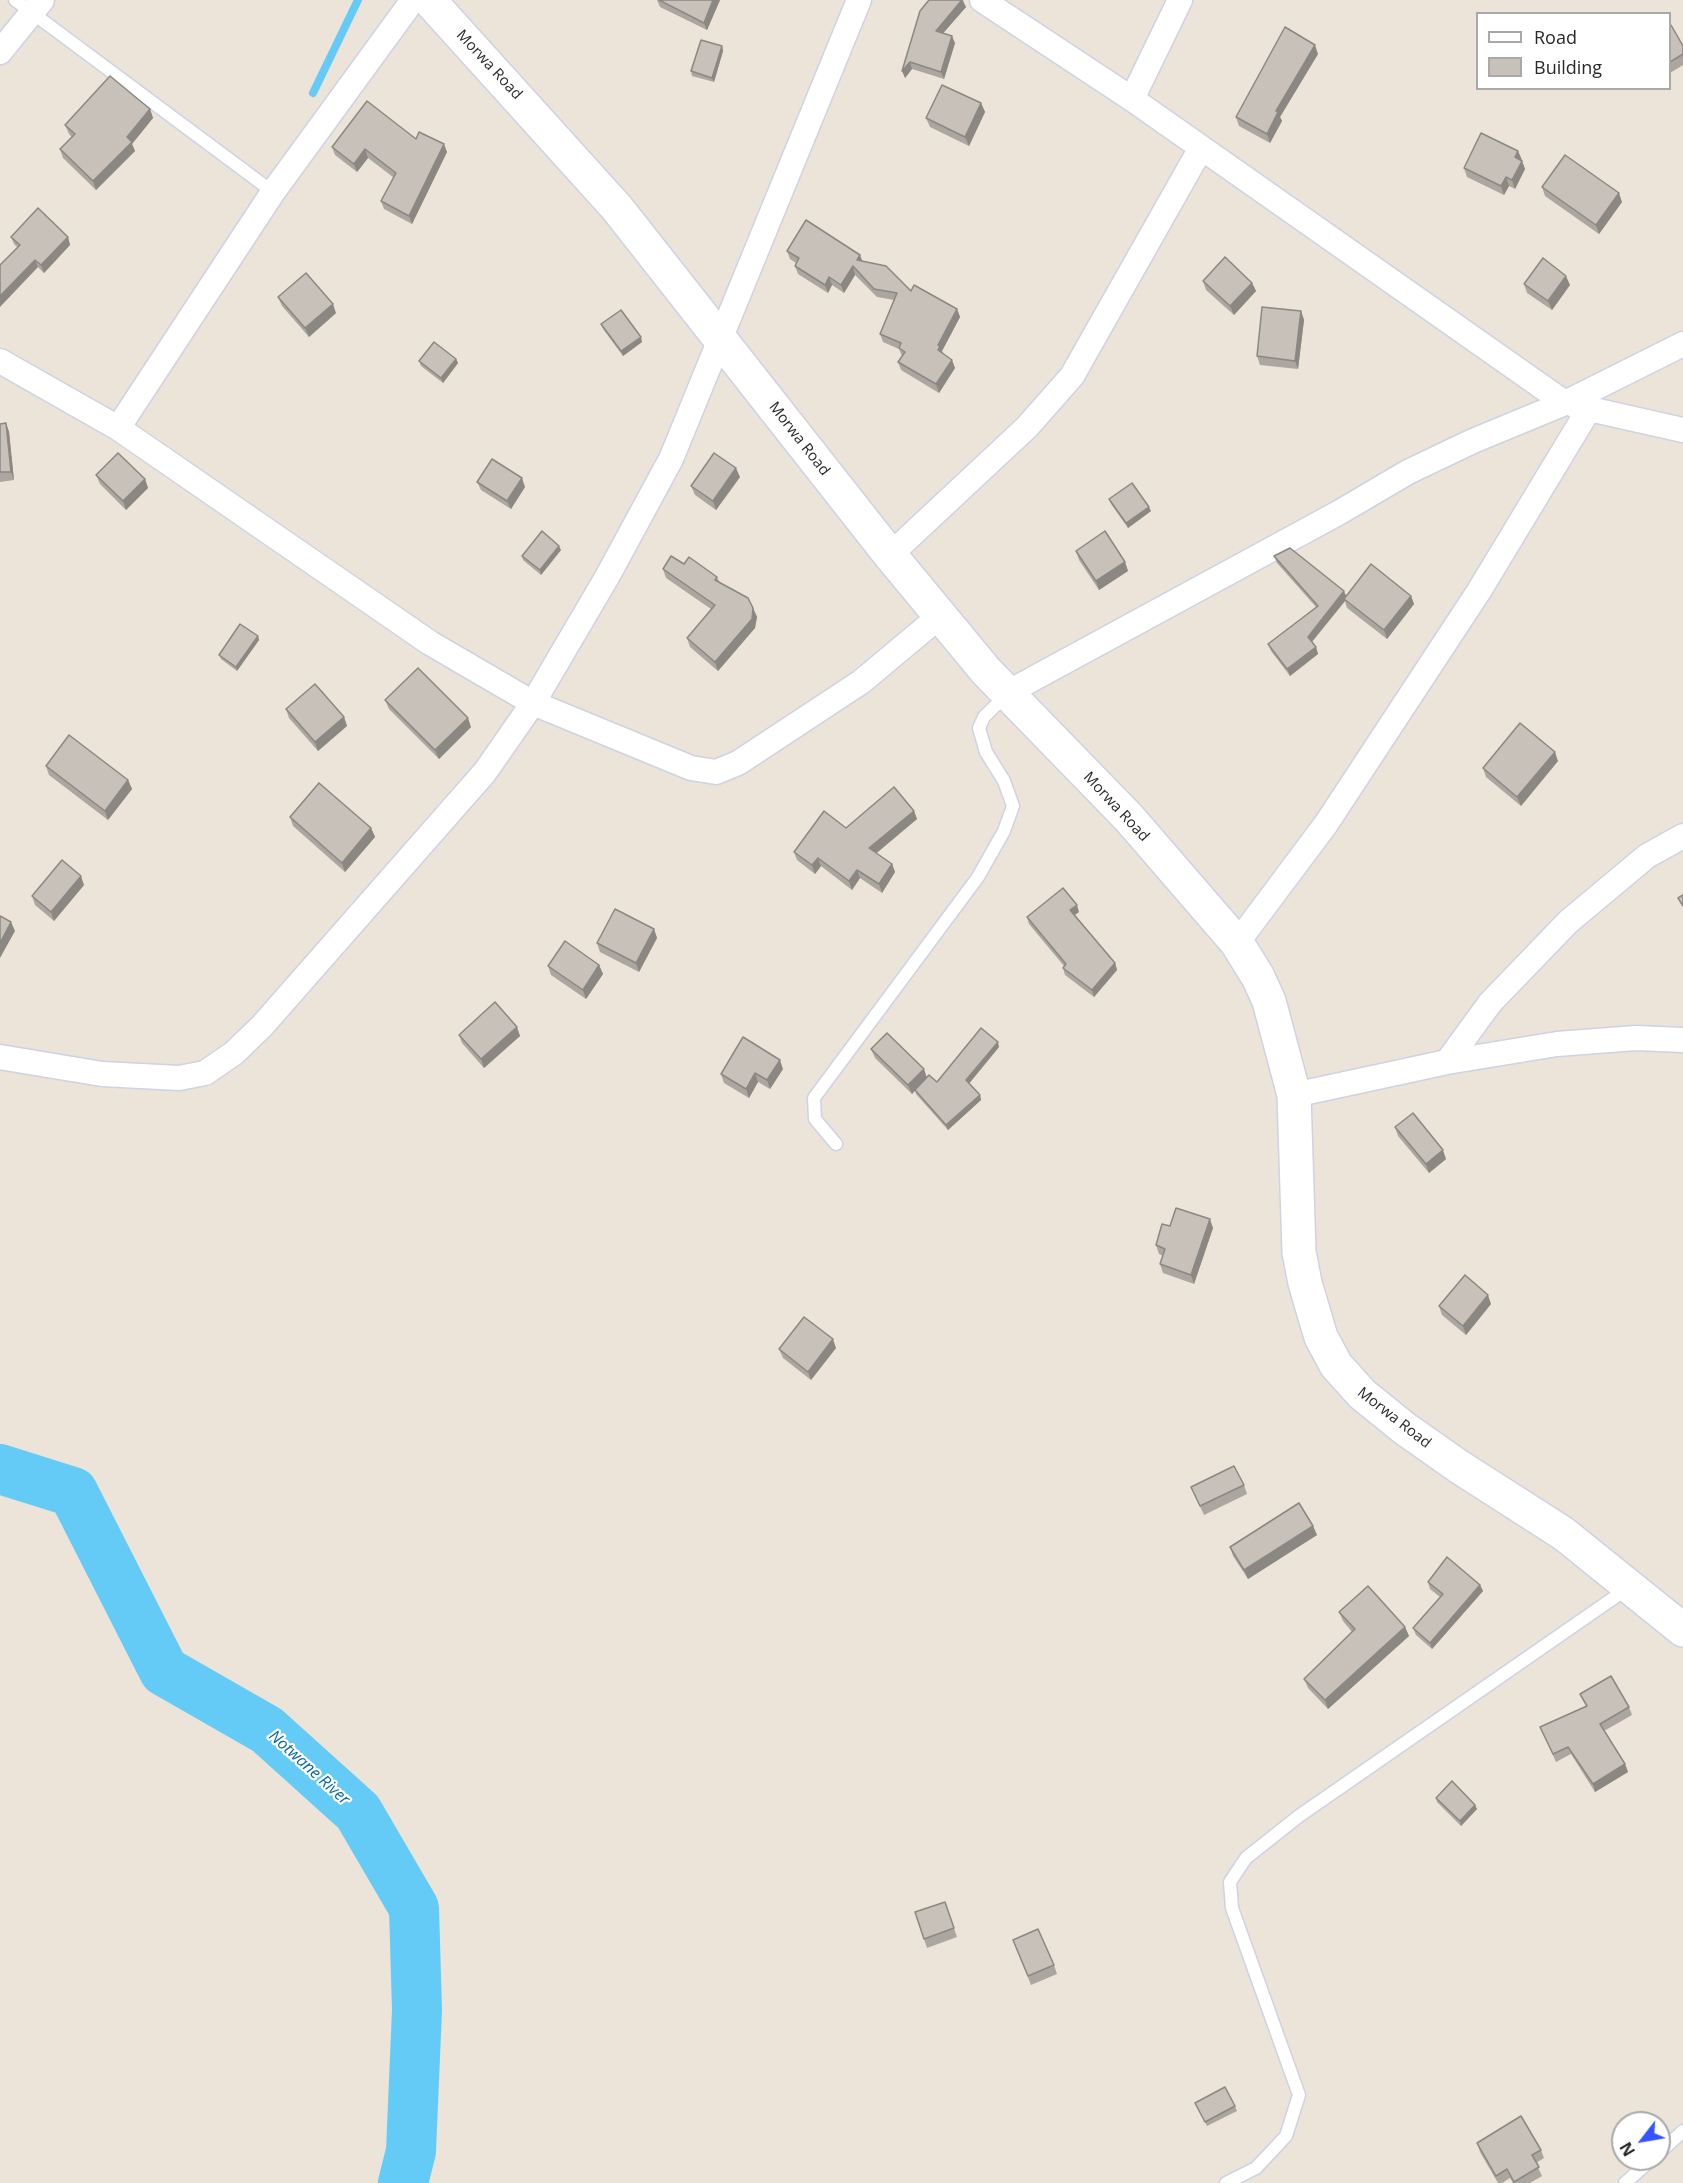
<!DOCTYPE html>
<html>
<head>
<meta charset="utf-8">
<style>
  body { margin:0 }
  #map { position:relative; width:1683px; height:2183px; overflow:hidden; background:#ece4d9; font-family:"Open Sans",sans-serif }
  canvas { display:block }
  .legend { position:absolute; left:1476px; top:12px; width:195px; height:78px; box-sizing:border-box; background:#fff; border:2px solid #a9a9a9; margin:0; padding:8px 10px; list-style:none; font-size:18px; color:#292929 }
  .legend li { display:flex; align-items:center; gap:12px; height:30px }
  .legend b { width:30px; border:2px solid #a9a9a9 }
  .north { position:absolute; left:1611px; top:2111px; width:60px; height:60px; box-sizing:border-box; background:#fff; border:2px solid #a9a9a9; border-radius:50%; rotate:239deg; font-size:16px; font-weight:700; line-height:24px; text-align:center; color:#292929 }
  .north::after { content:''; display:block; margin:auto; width:21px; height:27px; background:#3354ff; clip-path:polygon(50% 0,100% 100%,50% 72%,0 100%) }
</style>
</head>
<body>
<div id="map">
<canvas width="1683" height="2183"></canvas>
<ul class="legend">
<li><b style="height:8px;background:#fff"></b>Road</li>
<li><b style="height:16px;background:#c7c1b9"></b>Building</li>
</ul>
<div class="north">N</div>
</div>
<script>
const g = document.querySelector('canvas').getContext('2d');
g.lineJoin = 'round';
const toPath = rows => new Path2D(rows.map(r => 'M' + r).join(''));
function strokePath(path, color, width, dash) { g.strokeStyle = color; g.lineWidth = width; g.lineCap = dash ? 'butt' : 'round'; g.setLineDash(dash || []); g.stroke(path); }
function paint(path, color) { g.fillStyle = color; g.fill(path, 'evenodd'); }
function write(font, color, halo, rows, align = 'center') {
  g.font = font + ' "Open Sans",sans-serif'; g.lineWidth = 4.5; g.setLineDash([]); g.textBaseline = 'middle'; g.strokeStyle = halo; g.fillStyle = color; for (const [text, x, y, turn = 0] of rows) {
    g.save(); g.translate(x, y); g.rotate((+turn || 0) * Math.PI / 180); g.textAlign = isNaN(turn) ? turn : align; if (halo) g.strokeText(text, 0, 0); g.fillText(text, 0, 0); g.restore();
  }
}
const stream = toPath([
  [313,93,358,0]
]);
const river = toPath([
  [0,1469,73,1492,164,1671,267,1730,358,1812,414,1908,417,2010,411,2151,403,2183]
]);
const service = toPath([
  [15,0,273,192],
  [836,1144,815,1119,814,1098,978,877,1004,831,1013,806,1004,781,986,752,979,728,984,717,1007,694],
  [1659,2153,1683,2131],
  [1226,2183,1256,2168,1286,2136,1299,2095,1232,1908,1230,1882,1246,1858,1299,1816,1628,1588],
  [1625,2183,1652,2159]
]);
const minor = toPath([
  [982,0,1132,99,1565,403,1473,441,1408,472,1340,512,1007,693],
  [0,52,42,0],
  [1132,99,1180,0],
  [0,361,118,428,430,643,533,703,691,768,716,772,738,763,861,682,940,616],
  [1565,403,1683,344],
  [1576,406,1683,430],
  [118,428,273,192,413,0],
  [890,555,1027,427,1072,376,1201,148],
  [1237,943,1326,824,1479,591,1589,409],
  [0,1057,102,1074,179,1078,205,1073,234,1053,262,1026,485,772,533,703,607,577,671,459,859,0],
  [1447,1062,1557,1044,1636,1038,1683,1040],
  [1294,1095,1447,1062,1490,1003,1568,922,1647,856,1683,836]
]);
const secondary = toPath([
  [429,0,617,208,890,555,986,671,1129,818,1237,943,1258,977,1269,1001,1294,1095,1299,1252,1305,1283,1321,1337,1336,1365,1362,1394,1404,1428,1458,1466,1564,1534,1683,1630]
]);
const wall = toPath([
  [657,0,720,0,707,30,660,7],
  [929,0,963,0,966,7,943,33,955,43,944,79,912,69,905,78],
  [1670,25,1683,46,1683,65,1670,73],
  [722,46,723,51,714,82,692,76,691,71],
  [1318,54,1280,117,1282,121,1270,143,1239,126,1236,117],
  [981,103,985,112,969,146,930,127,926,118],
  [150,109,153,118,132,144,135,151,96,190,63,158,60,149,72,137,69,134,65,125],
  [416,139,447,152,412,224,384,209,381,201,393,177,368,158,357,172,335,155,332,147],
  [1518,151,1525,169,1515,189,1509,186,1504,195,1467,177,1464,168],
  [1542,187,1622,202,1599,234,1545,196],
  [11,237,68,237,70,245,44,273,14,244],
  [787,251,860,255,862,261,911,291,957,309,960,317,942,351,943,353,955,368,939,393,901,370,898,362,902,356,899,349,883,342,880,334,894,300,877,297,855,275,844,293,832,285,828,293,798,274,795,266,796,263,790,259],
  [1203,281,1252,283,1256,291,1234,315,1206,290],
  [1524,284,1570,285,1552,310,1527,293],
  [278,297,336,313,309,337,282,306],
  [1301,311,1304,320,1298,369,1260,365,1257,356],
  [601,324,642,342,623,356,603,329],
  [456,359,458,363,443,383,421,366,419,361],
  [6,423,9,432,14,480,0,482,0,424],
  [96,475,145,479,148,488,126,510,100,484],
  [740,477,716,510,695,495,691,486],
  [477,482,525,487,511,509,481,490],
  [1109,499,1151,511,1128,528,1111,504],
  [561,550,541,575,523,560,522,556],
  [1076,551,1125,562,1128,571,1099,590,1079,560],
  [1274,556,1346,596,1411,596,1414,604,1387,639,1347,608,1345,601,1312,642,1316,647,1318,654,1290,676,1271,651,1268,644,1316,607,1277,563],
  [684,564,717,577,720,583,753,608,757,617,755,628,718,671,690,647,687,638,711,609,666,578,663,569],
  [258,636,259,640,237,671,221,659,219,655],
  [385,700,471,727,439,759,389,709],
  [286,709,344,717,347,726,318,751,289,718],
  [1558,761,1521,806,1486,777,1483,768],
  [46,766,128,780,132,789,108,820,49,775],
  [914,811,917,819,876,853,892,864,895,872,882,893,860,878,852,890,821,866,815,874,797,860,794,852,846,828],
  [290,817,371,828,375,837,345,872,293,826],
  [84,885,54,921,35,905,32,896],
  [1079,912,1075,915,1115,963,1117,970,1094,997,1065,975,1063,968,1064,966,1029,924,1027,917],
  [654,929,657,938,639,972,600,952,597,943],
  [599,965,603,974,586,999,551,975,548,966],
  [517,1027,520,1036,484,1068,462,1043,459,1035],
  [999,1047,969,1083,980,1095,981,1100,948,1130,916,1094,915,1090,912,1094,875,1058,871,1049,937,1082],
  [783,1069,770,1089,758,1082,749,1098,724,1083,721,1074],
  [1395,1127,1446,1159,1429,1173,1398,1136],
  [1170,1226,1213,1228,1194,1284,1163,1273,1160,1264,1163,1256,1159,1254,1156,1245],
  [1491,1304,1466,1335,1442,1315,1439,1306],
  [836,1348,811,1380,783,1358,779,1349],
  [1244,1485,1247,1494,1204,1515,1191,1487],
  [1313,1526,1317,1535,1248,1579,1233,1556,1230,1547],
  [1428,1582,1480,1585,1483,1591,1432,1649,1416,1635,1413,1628,1440,1597,1430,1589],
  [1339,1612,1405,1627,1409,1636,1328,1709,1308,1688,1304,1679,1352,1632,1343,1621],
  [1580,1694,1629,1707,1632,1715,1604,1731,1625,1764,1628,1772,1595,1792,1571,1754,1556,1762,1540,1727,1586,1706],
  [1436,1798,1475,1805,1477,1809,1461,1826,1437,1802],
  [945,1902,957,1937,927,1948,915,1912],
  [1013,1940,1054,1965,1057,1974,1031,1985],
  [1195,2103,1235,2106,1237,2111,1207,2126],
  [1477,2143,1541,2150,1544,2158,1536,2163,1542,2176,1530,2183,1513,2183,1510,2178,1502,2183,1498,2183,1480,2152]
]);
const shadedWall = toPath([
  [713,0,720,0,707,30,704,23],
  [962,0,966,7,939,38,936,31],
  [952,36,955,43,944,79,941,72],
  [1315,45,1318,54,1280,117,1282,121,1270,143,1267,134,1276,111],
  [722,46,723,51,714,82,712,78],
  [910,62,912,69,905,78,902,71],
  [981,103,985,112,969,146,965,137],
  [150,109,153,118,132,144,135,151,96,190,93,181],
  [444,144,447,152,412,224,409,216],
  [365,149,368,158,357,172,354,164],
  [1518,151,1522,160,1515,157],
  [1522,161,1525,169,1515,189,1512,180],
  [1506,177,1509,186,1504,195,1501,186],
  [1619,193,1622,202,1599,234,1596,225],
  [68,237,70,245,44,273,41,265],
  [860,255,863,263,857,260],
  [35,260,38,267,0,307,0,296],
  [853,266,855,275,844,293,841,285],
  [1566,276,1570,285,1552,310,1548,301],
  [829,277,832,285,828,293,825,285],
  [1252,283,1256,291,1234,315,1230,306],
  [333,304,336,313,309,337,305,328],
  [957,309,960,317,942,351,943,354,938,350,938,345],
  [1301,311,1304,320,1298,369,1295,361],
  [641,337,642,342,623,356,621,351],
  [456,359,458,363,443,383,441,378],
  [952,360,955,368,939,393,936,384],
  [6,423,9,432,14,480,11,472],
  [736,468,740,477,716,510,713,501],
  [522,478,525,487,511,509,507,501],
  [145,479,148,488,126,510,123,501],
  [1149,507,1151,511,1128,528,1126,523],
  [559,546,561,550,541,575,540,570],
  [1125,562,1128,571,1099,590,1096,581],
  [1344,591,1347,598,1344,599,1345,601,1310,644,1308,637],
  [1411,596,1414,604,1387,639,1384,630],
  [753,608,757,617,755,628,718,671,715,662],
  [258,636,259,640,237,671,236,667],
  [1316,647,1318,654,1290,676,1287,669],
  [344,717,347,726,318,751,315,742],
  [468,718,471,727,439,759,435,750],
  [1555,752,1558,761,1521,806,1517,797],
  [128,780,132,789,108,820,105,811],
  [914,811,917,819,872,857,869,848],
  [371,828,375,837,345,872,342,863],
  [818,858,821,866,815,874,812,865],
  [892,864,895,872,882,893,879,884],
  [857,870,860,878,852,890,849,881],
  [81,876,84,885,54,921,51,912],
  [1077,905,1079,912,1073,916,1070,910],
  [11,922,15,931,0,958,0,943],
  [654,929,657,938,639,972,636,963],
  [1115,963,1117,970,1094,997,1092,990],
  [599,965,603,974,586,999,583,990],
  [517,1027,520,1036,484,1068,481,1059],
  [998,1042,999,1047,968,1085,966,1080],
  [780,1060,783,1069,770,1089,767,1080],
  [924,1069,927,1078,912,1094,908,1085],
  [755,1073,758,1082,749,1098,746,1089],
  [980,1095,981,1100,948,1130,946,1125],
  [1443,1150,1446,1159,1429,1173,1426,1164],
  [1210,1219,1213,1228,1194,1284,1191,1275],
  [1488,1295,1491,1304,1466,1335,1463,1326],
  [833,1339,836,1348,811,1380,808,1372],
  [1313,1526,1317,1535,1248,1579,1244,1570],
  [1480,1585,1483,1591,1432,1649,1430,1643],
  [1405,1627,1409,1636,1328,1709,1325,1700],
  [1625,1764,1628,1772,1595,1792,1593,1784],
  [1475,1805,1477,1809,1461,1826,1460,1821]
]);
const building = toPath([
  [659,0,713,0,704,23,659,0],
  [929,0,962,0,936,31,952,36,941,72,910,62,902,71,920,11,929,0],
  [1670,25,1671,25,1683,46,1683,54,1670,62,1670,25],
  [1285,27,1315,45,1276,111,1278,112,1267,134,1236,117,1285,27],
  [701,40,722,46,712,78,691,71,701,40],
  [110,76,150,109,127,137,132,142,93,181,60,149,75,134,65,125,110,76],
  [942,85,981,103,965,137,926,118,942,85],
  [367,101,416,139,419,132,444,144,409,216,381,201,396,173,365,149,354,164,332,147,367,101],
  [1481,133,1518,151,1515,157,1522,161,1512,180,1506,177,1501,186,1464,168,1481,133],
  [1565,155,1619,193,1596,225,1542,187,1565,155],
  [38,208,68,237,41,265,35,260,0,296,0,265,20,245,11,237,38,208],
  [806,220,860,255,857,260,886,266,911,291,914,285,957,309,938,345,940,346,938,350,952,360,936,384,898,362,905,352,899,348,901,343,880,334,897,293,874,289,853,266,841,285,829,277,825,285,795,266,799,258,787,251,806,220],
  [1225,257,1252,283,1230,306,1203,281,1225,257],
  [1543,258,1566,276,1548,301,1524,284,1543,258],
  [306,273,333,304,305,328,278,297,306,273],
  [1262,307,1301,311,1295,361,1257,356,1262,307],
  [621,310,641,337,621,351,601,324,621,310],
  [434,342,456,359,441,378,419,361,434,342],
  [6,423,11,472,0,472,0,424,6,423],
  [118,453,145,479,123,501,96,475,118,453],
  [714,453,736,468,713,501,691,486,714,453],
  [492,459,522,478,507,501,477,482,492,459],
  [1132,483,1149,507,1126,523,1109,499,1132,483],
  [542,531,559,546,540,570,522,556,542,531],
  [1105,531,1125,562,1096,581,1076,551,1105,531],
  [1290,548,1344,591,1308,637,1316,647,1287,669,1268,644,1318,606,1274,556,1290,548],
  [671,556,684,564,689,557,717,577,715,580,748,598,753,608,752,619,715,662,687,638,715,605,663,569,671,556],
  [1371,564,1411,596,1384,630,1344,599,1371,564],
  [240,624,258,636,236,667,219,655,240,624],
  [418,668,468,718,435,750,385,700,418,668],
  [315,684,344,717,315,742,286,709,315,684],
  [1520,723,1555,752,1517,797,1483,768,1520,723],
  [69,735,128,780,105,811,46,766,69,735],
  [319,783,371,828,342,863,290,817,319,783],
  [894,787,914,811,869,848,892,864,879,884,857,870,849,881,818,858,812,865,794,852,824,811,846,828,894,787],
  [62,860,81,876,51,912,32,896,62,860],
  [1063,888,1077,905,1070,910,1115,963,1092,990,1063,968,1066,964,1027,917,1063,888],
  [1683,895,1683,906,1678,898,1683,895],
  [615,909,654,929,636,963,597,943,615,909],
  [0,916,11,922,0,943,0,916],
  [565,941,599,965,583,990,548,966,565,941],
  [495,1002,517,1027,481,1059,459,1035,495,1002],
  [981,1028,998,1042,966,1080,980,1095,946,1125,915,1090,929,1075,937,1082,981,1028],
  [887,1033,924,1069,908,1085,871,1049,887,1033],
  [743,1037,780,1060,767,1080,755,1073,746,1089,721,1074,743,1037],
  [1413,1113,1443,1150,1426,1164,1395,1127,1413,1113],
  [1176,1208,1210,1219,1191,1275,1160,1264,1165,1249,1156,1245,1162,1224,1170,1226,1176,1208],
  [1465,1275,1488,1295,1463,1326,1439,1306,1465,1275],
  [804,1317,833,1339,808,1372,779,1349,804,1317],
  [1234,1466,1244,1485,1200,1506,1191,1487,1234,1466],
  [1299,1503,1313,1526,1244,1570,1230,1547,1299,1503],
  [1447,1557,1480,1585,1430,1643,1413,1628,1443,1594,1428,1582,1447,1557],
  [1368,1586,1405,1627,1325,1700,1304,1679,1355,1629,1339,1612,1368,1586],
  [1611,1676,1629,1707,1600,1724,1625,1764,1593,1784,1568,1747,1553,1754,1540,1727,1587,1706,1580,1694,1611,1676],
  [1452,1781,1475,1805,1460,1821,1436,1798,1452,1781],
  [945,1902,954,1928,924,1939,915,1912,945,1902],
  [1038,1929,1054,1965,1028,1976,1013,1940,1038,1929],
  [1225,2087,1235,2106,1205,2122,1195,2103,1225,2087],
  [1521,2116,1541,2150,1532,2155,1539,2167,1514,2182,1507,2169,1496,2176,1477,2143,1521,2116]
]);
const streetNames = [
  ["Morwa Road",489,65,47],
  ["Morwa Road",799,439,52],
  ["Morwa Road",1116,807,47],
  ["Morwa Road",1394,1418,38]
];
const waterNames = [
  ["Notwane River",309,1768,42]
];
strokePath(stream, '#64cbf6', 8);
strokePath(river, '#64cbf6', 50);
strokePath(service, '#ced2e3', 15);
strokePath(minor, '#ced2e3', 27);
strokePath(secondary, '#ced2e3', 36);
strokePath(service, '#fff', 12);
strokePath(minor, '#fff', 24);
strokePath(secondary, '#fff', 33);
paint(wall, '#aba69f');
paint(shadedWall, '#8b8782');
paint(building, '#c7c1b9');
strokePath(building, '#8b8782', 1.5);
write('15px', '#292929', '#fff', streetNames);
write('italic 16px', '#0567a0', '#fff', waterNames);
</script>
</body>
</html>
